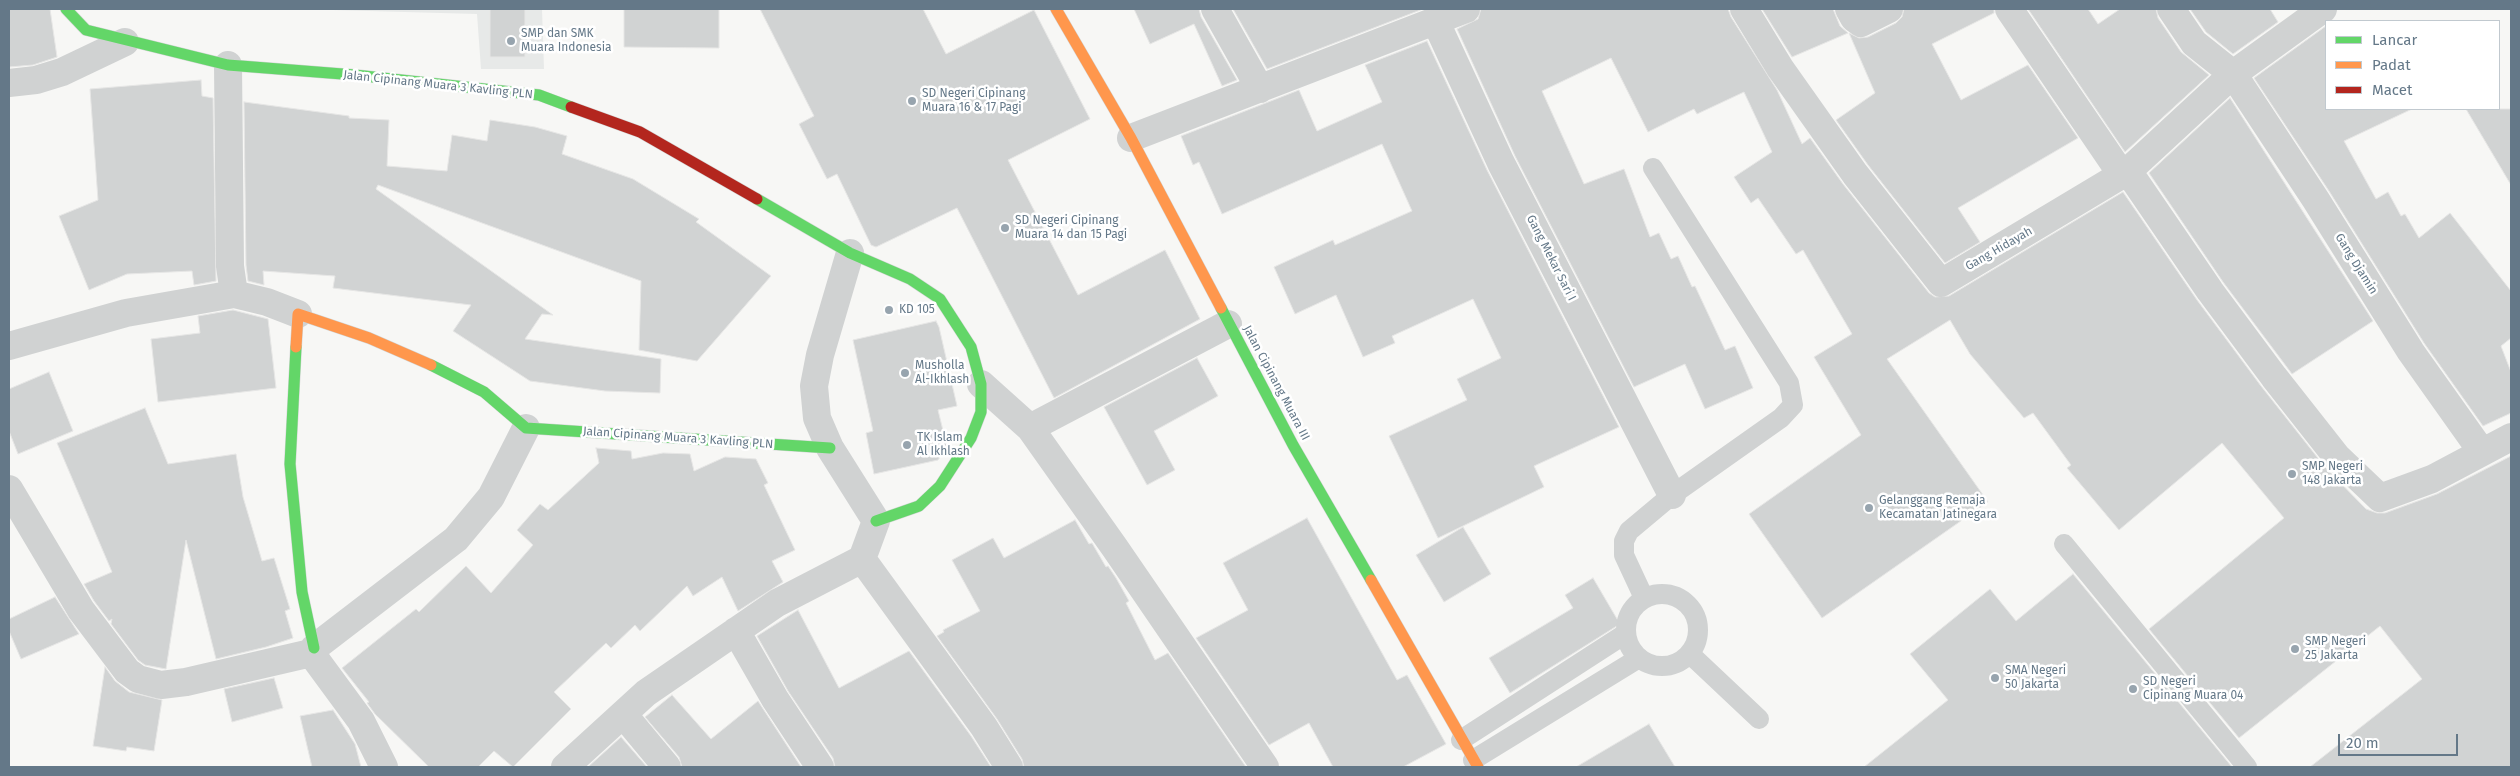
<!DOCTYPE html>
<html>
<head>
<meta charset="utf-8">
<style>
  body { margin:0 }
  #map { position:relative; width:2520px; height:776px; overflow:hidden; background:#f7f7f5; font-family:"Fira Sans",sans-serif }
  canvas { display:block }
  .frame { position:absolute; inset:0; border:10px solid #647888; pointer-events:none }
  .legend { position:absolute; left:2325px; top:20px; width:175px; height:90px; box-sizing:border-box; background:#fff; border:1px solid #c1c9cf; margin:0; padding:6px 9px; list-style:none; font-size:15px; color:#647888 }
  .legend li { display:flex; align-items:center; gap:10px; height:25px }
  .legend b { width:25px; border:1px solid #c1c9cf }
  .scale { position:absolute; left:2338px; top:734px; width:120px; height:22px; box-sizing:border-box; border:2px solid #647888; border-top:0; padding-left:6px; font-size:15px; line-height:18px; white-space:nowrap; color:#647888; -webkit-text-stroke:4px #fff; paint-order:stroke }
</style>
</head>
<body>
<div id="map">
<canvas width="2520" height="776"></canvas>
<div class="frame"></div>
<ul class="legend">
<li><b style="height:6px;background:#63d668"></b>Lancar</li>
<li><b style="height:6px;background:#ff974d"></b>Padat</li>
<li><b style="height:6px;background:#b3261e"></b>Macet</li>
</ul>
<div class="scale">20 m</div>
</div>
<script>
const g = document.querySelector('canvas').getContext('2d');
g.lineJoin = 'round';
function paint(path, color) { g.fillStyle = color; g.fill(path, 'evenodd'); }
const toPath = rows => new Path2D(rows.map(r => 'M' + r).join(''));
function strokePath(path, color, width, dash) { g.strokeStyle = color; g.lineWidth = width; g.lineCap = dash ? 'butt' : 'round'; g.setLineDash(dash || []); g.stroke(path); }
function write(font, color, halo, rows, align = 'center') {
  g.font = font + ' "Fira Sans",sans-serif'; g.lineWidth = 5; g.setLineDash([]); g.textBaseline = 'middle'; g.strokeStyle = halo; g.fillStyle = color; for (const [text, x, y, turn = 0] of rows) {
    g.save(); g.translate(x, y); g.rotate((+turn || 0) * Math.PI / 180); g.textAlign = isNaN(turn) ? turn : align; if (halo) g.strokeText(text, 0, 0); g.fillText(text, 0, 0); g.restore();
  }
}
const built = toPath([
  [296,9,542,9,544,69,481,69,477,14]
]);
const building = toPath([
  [9,9,50,9,57,57,33,65,9,67,9,9],
  [490,9,525,9,525,57,490,57,490,9],
  [624,9,719,9,719,48,624,47,624,9],
  [760,9,923,9,946,54,1034,10,1090,119,1008,160,1078,295,1165,250,1200,319,1054,398,957,208,876,247,871,245,837,174,827,179,799,124,814,116,760,9],
  [1134,9,1199,9,1201,17,1237,80,1222,86,1194,24,1150,44,1134,9],
  [1233,9,1423,9,1267,69,1233,9],
  [1481,9,1728,9,1731,17,1777,90,1802,144,1810,138,1843,184,1929,293,1935,297,1949,296,2123,192,2197,300,2261,386,2325,467,2366,509,2377,513,2385,513,2437,494,2511,456,2511,767,2310,767,2422,679,2380,626,2239,738,2149,629,2284,518,2222,443,2119,530,2067,468,2071,465,2033,413,2024,418,1970,354,1950,320,1887,359,1988,502,1822,618,1749,514,1861,435,1814,357,1852,334,1803,250,1796,254,1758,198,1751,203,1734,177,1772,152,1744,92,1697,114,1694,109,1648,132,1611,58,1542,91,1584,184,1624,169,1650,237,1659,233,1671,259,1678,256,1692,287,1695,286,1725,350,1735,346,1753,388,1705,409,1685,364,1634,387,1515,156,1457,29,1478,19,1481,9],
  [1762,9,1833,9,1840,26,1848,33,1792,57,1762,9],
  [1904,9,1994,9,1994,13,1932,44,1961,100,2028,65,2078,138,1958,208,1980,242,1945,263,1868,165,1836,120,1875,93,1849,33,1859,38,1868,37,1896,23,1902,17,1904,9],
  [2028,9,2088,9,2098,24,2120,9,2156,9,2158,18,2181,52,2209,75,2125,152,2028,9],
  [2190,9,2270,9,2278,22,2233,54,2206,32,2190,9],
  [2326,26,2326,109,2412,109,2344,141,2376,199,2388,192,2401,216,2405,214,2419,238,2450,213,2511,291,2511,338,2501,346,2511,372,2511,413,2483,426,2424,343,2329,191,2254,78,2326,26],
  [1427,41,1487,170,1619,427,1534,466,1544,487,1438,538,1389,436,1467,400,1457,379,1501,358,1473,299,1392,336,1395,343,1363,357,1336,295,1295,314,1274,267,1333,240,1335,245,1412,211,1382,144,1222,214,1199,162,1193,165,1181,136,1299,90,1317,131,1382,102,1365,65,1427,41],
  [201,80,202,96,213,98,216,281,194,285,192,271,127,274,89,290,59,216,98,200,90,89,201,80],
  [2230,98,2373,321,2292,374,2223,282,2149,173,2230,98],
  [244,102,349,116,349,118,389,120,387,166,447,171,452,135,487,141,490,120,535,127,567,136,562,154,633,179,699,219,696,222,771,276,697,361,639,350,641,281,378,185,376,189,553,315,542,314,525,339,661,359,660,393,605,391,530,381,453,331,471,305,333,288,335,276,263,271,264,285,248,281,246,265,244,102],
  [2466,109,2511,109,2511,185,2466,109],
  [233,310,268,319,276,388,158,402,151,339,200,333,198,316,233,310],
  [936,321,939,327,957,406,938,410,947,447,938,460,874,474,866,433,873,431,853,340,936,321],
  [1197,358,1218,396,1154,431,1175,470,1147,485,1104,407,1197,358],
  [49,372,73,431,18,454,9,431,9,389,49,372],
  [145,408,168,464,236,454,243,497,262,561,274,558,290,609,285,611,293,638,266,647,216,659,186,540,166,669,145,665,138,660,111,624,112,619,109,621,94,601,84,584,112,572,57,443,145,408],
  [596,448,631,451,632,459,663,453,690,454,694,471,725,457,756,459,768,483,764,485,795,550,772,561,783,582,738,611,722,577,693,596,687,586,640,631,635,625,611,648,606,643,554,692,571,709,513,767,494,751,478,767,429,767,375,714,367,703,369,702,342,668,416,609,419,612,466,566,491,593,533,545,517,530,540,504,548,510,599,463,596,448],
  [1307,518,1397,680,1407,675,1446,744,1403,767,1333,767,1309,723,1269,745,1196,638,1248,610,1223,563,1307,518],
  [1075,520,1089,544,1092,543,1106,567,1108,566,1116,578,1129,601,1126,603,1155,660,1168,653,1246,767,1024,767,1022,759,997,719,937,636,944,632,943,630,980,611,952,560,993,538,1004,558,1075,520],
  [1463,527,1491,574,1444,602,1416,555,1463,527],
  [2073,574,2232,767,1864,767,1948,700,1910,654,1990,589,2016,621,2073,574],
  [1593,578,1620,624,1510,693,1489,658,1573,608,1565,595,1593,578],
  [55,597,79,634,21,659,9,631,9,619,55,597],
  [798,610,839,688,909,651,971,736,991,767,835,767,833,758,788,691,757,636,798,610],
  [105,667,115,681,129,692,162,700,154,751,127,747,126,751,93,746,105,667],
  [274,678,283,708,232,722,224,689,274,678],
  [672,695,711,739,758,701,801,767,682,767,679,757,645,717,672,695],
  [333,710,355,744,361,767,312,767,300,716,333,710],
  [1649,724,1675,767,1576,767,1649,724],
  [621,737,647,767,588,767,621,737]
]);
const lane = toPath([
  [2064,544,2247,767],
  '1626 630a36 36 0 1 1 72 0a36 36 0 1 1-72 0Z',
  [1644,598,1624,555,1624,541,1629,531,1672,495,1781,418,1793,405,1789,383,1653,168],
  [1690,654,1759,719],
  [1461,740,1625,634],
  [1473,760,1639,658]
]);
const street = toPath([
  [1215,9,1260,89],
  [1744,9,1780,68,1855,174,1941,283,2128,171,2233,74,2323,9],
  [1849,9,1854,18,1861,23,1889,9],
  [2009,9,2122,175],
  [2171,9,2194,43,2233,74,2316,200,2411,352,2482,452],
  [1435,20,1501,163,1672,495],
  [228,65,230,266,234,294],
  [9,83,36,80,62,72,125,42],
  [1131,138,1466,9],
  [2128,171,2210,291,2274,377,2337,457,2380,498,2432,479,2511,437],
  [9,346,126,313,234,294,267,302,298,314],
  [981,384,1030,428,1115,548,1265,767],
  [1030,428,1228,324],
  [9,489,81,610,127,671,138,679,161,685,186,682,311,653],
  [862,559,984,727,1009,767],
  [736,631,775,699,820,767],
  [311,653,314,648,456,539,491,497,526,428],
  [311,653,361,721,384,767],
  [623,714,667,767],
  [565,767,646,693,777,603,862,559,876,521,830,448,817,418,814,386,820,355,850,253]
]);
const fast = toPath([
  [66,9,86,30,228,65,355,75,539,95,571,107],
  [757,199,850,253,910,279,940,299,971,347,981,384,981,412,971,438,940,486,919,506,876,521],
  [1221,308,1293,445,1371,580],
  [296,347,290,464,302,592,314,648],
  [431,365,484,392,526,428,830,448]
]);
const slow = toPath([
  [1056,9,1131,138,1221,308],
  [296,347,298,314,369,338,431,365],
  [1371,580,1478,767]
]);
const jam = toPath([
  [571,107,640,132,757,199]
]);
const markers = [
  [511,41,5,"#97a4ae"],
  [912,101,5,"#97a4ae"],
  [1005,228,5,"#97a4ae"],
  [889,310,5,"#97a4ae"],
  [905,373,5,"#97a4ae"],
  [907,445,5,"#97a4ae"],
  [2292,474,5,"#97a4ae"],
  [1869,508,5,"#97a4ae"],
  [2295,649,5,"#97a4ae"],
  [1995,678,5,"#97a4ae"],
  [2133,689,5,"#97a4ae"]
];
const poiNames = [
  ["SMP dan SMK",521,34],
  ["Muara Indonesia",521,48],
  ["SD Negeri Cipinang",922,94],
  ["Muara 16 & 17 Pagi",922,108],
  ["SD Negeri Cipinang",1015,221],
  ["Muara 14 dan 15 Pagi",1015,235],
  ["KD 105",899,310],
  ["Musholla",915,366],
  ["Al-Ikhlash",915,380],
  ["TK Islam",917,438],
  ["Al Ikhlash",917,452],
  ["SMP Negeri",2302,467],
  ["148 Jakarta",2302,481],
  ["Gelanggang Remaja",1879,501],
  ["Kecamatan Jatinegara",1879,515],
  ["SMP Negeri",2305,642],
  ["25 Jakarta",2305,656],
  ["SMA Negeri",2005,671],
  ["50 Jakarta",2005,685],
  ["SD Negeri",2143,682],
  ["Cipinang Muara 04",2143,696]
];
const streetNames = [
  ["Jalan Cipinang Muara 3 Kavling PLN",438,85,6],
  ["Gang Hidayah",1999,249,-30],
  ["Gang Mekar Sari I",1551,258,63],
  ["Gang Djamin",2356,264,58],
  ["Jalan Cipinang Muara III",1276,383,62],
  ["Jalan Cipinang Muara 3 Kavling PLN",678,438,4]
];
paint(built, '#e7e9e8');
paint(building, '#d1d3d3');
strokePath(building, '#e6e6e5', 1);
strokePath(fast, '#d3d5d5', 12);
strokePath(slow, '#d3d5d5', 12);
strokePath(jam, '#d3d5d5', 12);
strokePath(lane, '#d0d2d2', 20);
strokePath(street, '#d0d2d2', 28);
strokePath(fast, '#63d668', 11);
strokePath(slow, '#ff974d', 11);
strokePath(jam, '#b3261e', 11);
for (const [x, y, r, color] of markers) { const dot = new Path2D(); dot.arc(x, y, r, 0, 2 * Math.PI); g.fillStyle = color; g.fill(dot); strokePath(dot, '#fff', 2); }
write('12px', '#647888', '#fff', poiNames, 'left');
write('12px', '#647888', '#fff', streetNames);
</script>
</body>
</html>
